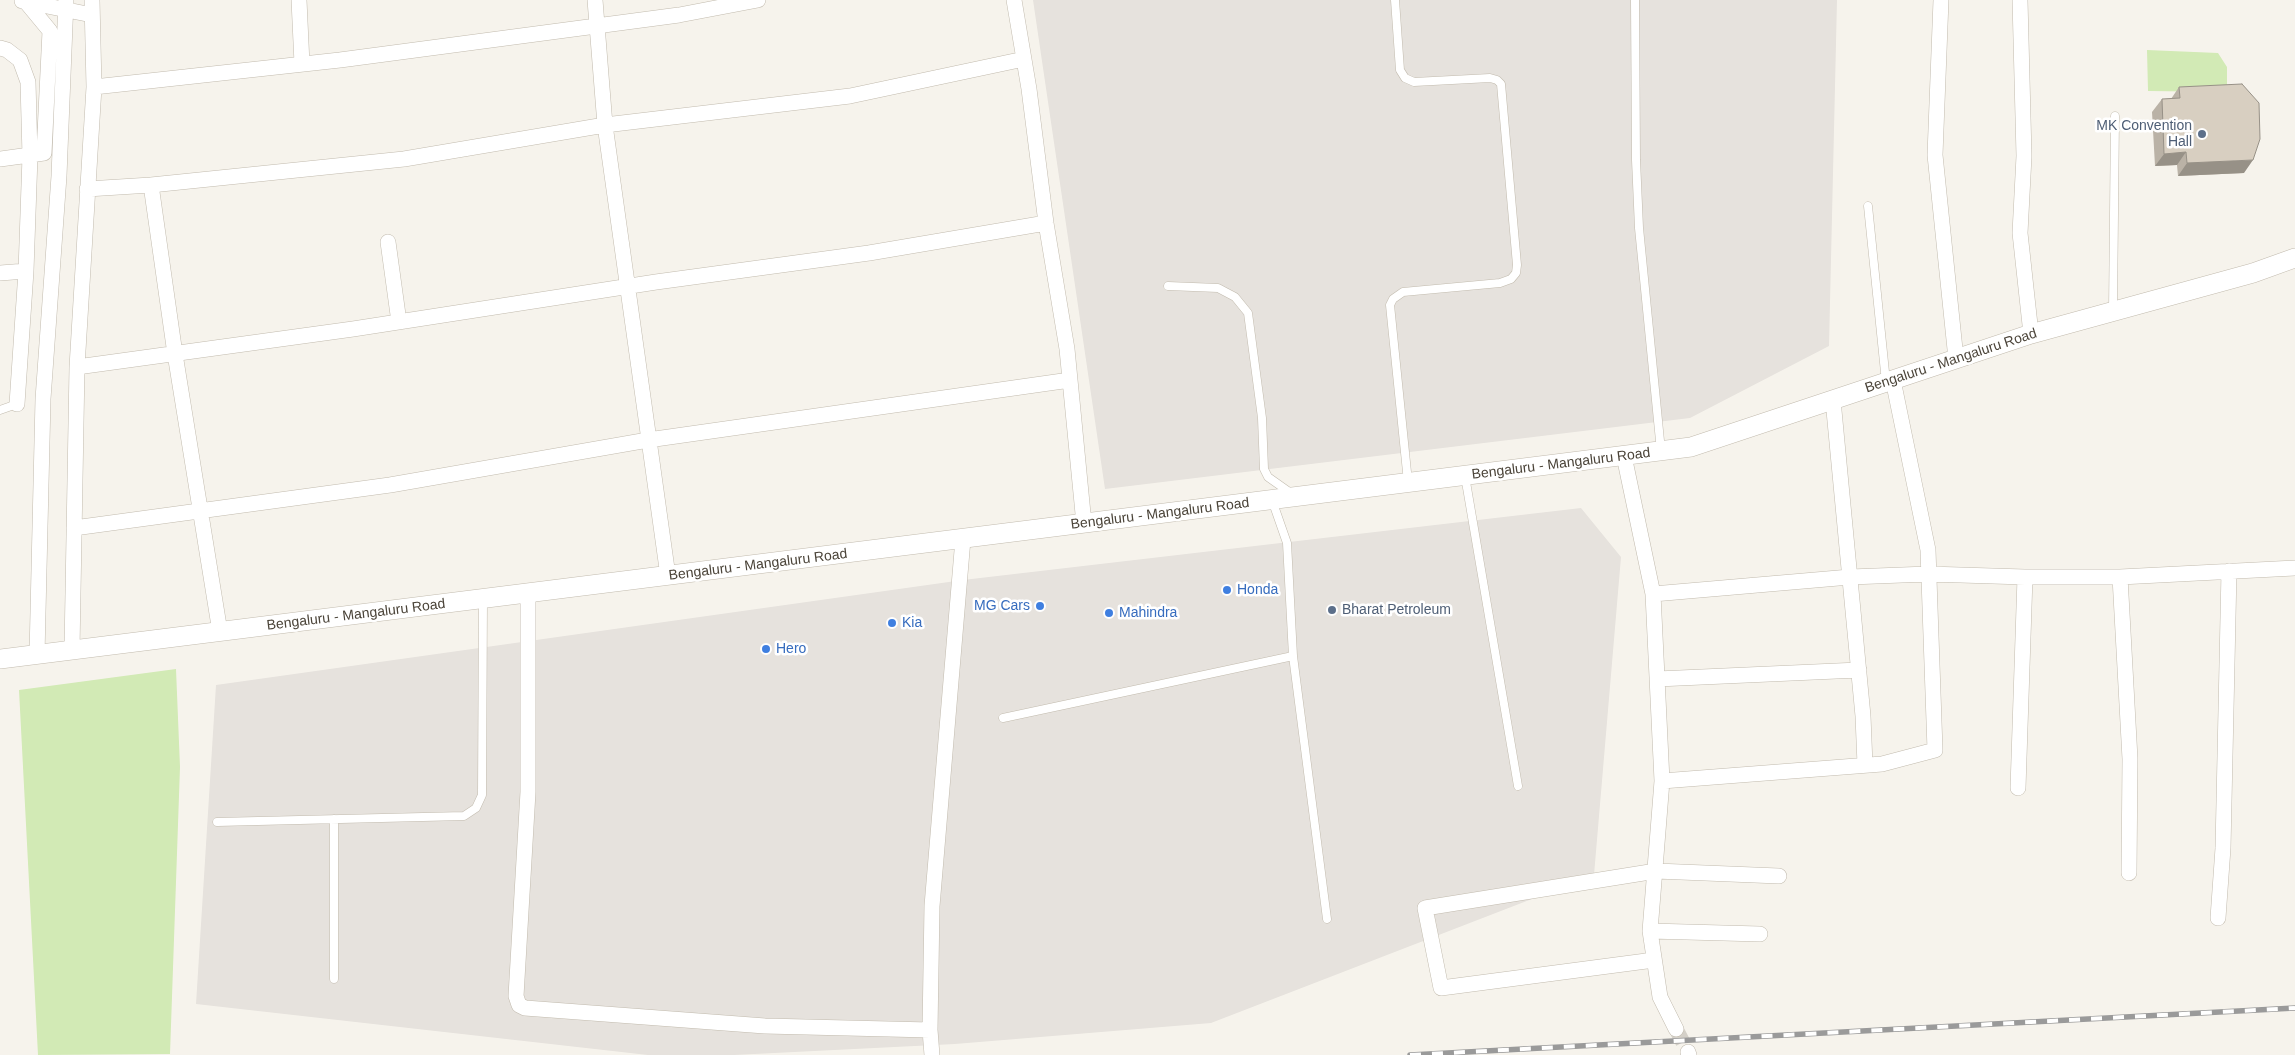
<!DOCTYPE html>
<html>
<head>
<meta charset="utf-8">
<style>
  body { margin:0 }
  canvas { display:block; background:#f6f3ec }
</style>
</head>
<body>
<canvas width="2295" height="1055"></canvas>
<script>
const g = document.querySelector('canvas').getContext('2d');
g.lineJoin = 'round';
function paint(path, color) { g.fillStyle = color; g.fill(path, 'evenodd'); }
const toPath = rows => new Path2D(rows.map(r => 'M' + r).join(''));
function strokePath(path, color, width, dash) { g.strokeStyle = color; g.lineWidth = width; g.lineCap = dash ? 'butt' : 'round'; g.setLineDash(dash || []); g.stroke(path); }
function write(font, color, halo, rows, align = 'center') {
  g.font = font + ' Arial,sans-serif'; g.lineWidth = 5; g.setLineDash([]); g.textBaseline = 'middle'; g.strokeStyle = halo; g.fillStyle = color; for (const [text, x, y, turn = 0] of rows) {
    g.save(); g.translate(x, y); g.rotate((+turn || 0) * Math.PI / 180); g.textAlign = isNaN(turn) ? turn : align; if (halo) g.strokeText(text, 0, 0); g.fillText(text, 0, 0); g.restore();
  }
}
const industrial = toPath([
  [1033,0,1837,0,1829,346,1690,418,1105,489],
  [1581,508,1621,557,1594,875,1211,1023,955,1044,734,1055,648,1055,196,1004,216,685,963,580]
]);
const green = toPath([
  [2147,50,2218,53,2227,67,2227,92,2148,91],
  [176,669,180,767,170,1054,38,1055,19,690]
]);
const minorTunnel = toPath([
  [1676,1029,1688,1052]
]);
const service = toPath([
  [1395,0,1400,70,1405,78,1414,82,1490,78,1497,80,1501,84,1517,265,1516,273,1511,279,1500,283,1403,292,1393,299,1390,305,1408,482],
  [1635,0,1636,160,1639,228,1661,451],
  [1868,206,1886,382],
  [1168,286,1218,288,1235,297,1248,313,1262,418,1264,469,1268,477,1292,494],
  [2113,311,2115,116],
  [0,410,17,404],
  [1465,476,1518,786],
  [1272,500,1287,543,1293,656,1327,919],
  [1003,718,1293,656],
  [334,819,334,979],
  [217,822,464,816,476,808,482,795,483,600]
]);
const minor = toPath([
  [299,0,302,64],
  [595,0,605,125,668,576],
  [1014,0,1029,89,1046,223,1067,349,1084,524],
  [1941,0,1935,155,1956,359],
  [2020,0,2024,156,2020,233,2031,334],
  [22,1,92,15],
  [0,48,7,50,20,60,28,82,30,156,26,271,17,404],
  [94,87,340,60,679,15,758,0],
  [0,159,44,153,50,31,26,2],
  [151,185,175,354,220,632],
  [87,189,151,185,404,159,605,125,850,96,1024,59],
  [388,242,399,322],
  [0,273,26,271],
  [77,367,353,329,656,282,869,253,1046,223],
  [1833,400,1863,716,1865,765],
  [1624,456,1653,594,1662,781,1650,931,1660,997,1676,1029],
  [74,528,390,485,648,440,1070,380],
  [528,594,528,792,516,996,519,1005,525,1008,765,1026,930,1030],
  [1653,594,1850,577,1928,574,2025,577,2120,577],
  [72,649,77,367,94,87,92,0],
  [37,655,43,399,59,176,66,0],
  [1657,679,1859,670],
  [1662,781,1882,764,1935,750,1928,550,1893,380],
  [2018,788,2025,577],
  [2129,873,2130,759,2120,577,2295,568],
  [2218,918,2223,848,2229,571],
  [1650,931,1760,934],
  [1654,960,1441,988,1425,908,1656,871,1779,876],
  [1688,1052,1689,1055],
  [932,1055,930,1030,932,906,963,539]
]);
const tertiary = toPath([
  [0,659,1691,447,2031,334,2253,273,2295,258]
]);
const rail = toPath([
  [1410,1055,2295,1008]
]);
const wall = toPath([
  [2179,87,2244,173,2178,176,2177,165,2155,166,2152,112,2162,99,2171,99]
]);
const shadedWall = toPath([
  [2186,152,2177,165,2155,166,2164,154],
  [2253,160,2244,173,2178,176,2187,163]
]);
const building = toPath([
  [2242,84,2259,103,2260,139,2253,160,2187,163,2186,152,2164,154,2162,99,2180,98,2179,87,2242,84]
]);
const markers = [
  [2202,134,5,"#5c6f8a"],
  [1227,590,5,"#3f7fe0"],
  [1040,606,5,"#3f7fe0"],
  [1332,610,5,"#5c6f8a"],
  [1109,613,5,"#3f7fe0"],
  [892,623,5,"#3f7fe0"],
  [766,649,5,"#3f7fe0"]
];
const serviceNames = [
  ["MK Convention",2192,126],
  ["Hall",2192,142],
  ["Bharat Petroleum",1342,610,"left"]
];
const streetNames = [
  ["Bengaluru - Mangaluru Road",1951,361,-18],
  ["Bengaluru - Mangaluru Road",1561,464,-7],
  ["Bengaluru - Mangaluru Road",1160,514,-7],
  ["Bengaluru - Mangaluru Road",758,565,-7],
  ["Bengaluru - Mangaluru Road",356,615,-7]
];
const shopNames = [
  ["Honda",1237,590],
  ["MG Cars",1030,606,"right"],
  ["Mahindra",1119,613],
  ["Kia",902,623],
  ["Hero",776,649]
];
paint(industrial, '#e6e2dd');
paint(green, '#d2eab5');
strokePath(minorTunnel, '#d4d0c8', 15, [15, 8]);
strokePath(service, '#c2bbae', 9);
strokePath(minor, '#c2bbae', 16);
strokePath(tertiary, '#c2bbae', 20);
strokePath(service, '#fff', 8);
strokePath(minor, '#fff', 15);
strokePath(tertiary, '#fff', 19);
strokePath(rail, '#9a9a9a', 5.5);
strokePath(rail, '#fff', 4, [11]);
paint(wall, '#bab2a6');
paint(shadedWall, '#979187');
paint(building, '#d8cfc1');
strokePath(building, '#979187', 1);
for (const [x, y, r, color] of markers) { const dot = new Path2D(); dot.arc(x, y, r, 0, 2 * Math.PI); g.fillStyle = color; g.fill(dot); strokePath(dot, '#fff', 2); }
write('14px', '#4e5e75', '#fff', serviceNames, 'right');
write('14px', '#4b4439', '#fff', streetNames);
write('14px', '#366cbe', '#fff', shopNames, 'left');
</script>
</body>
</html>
